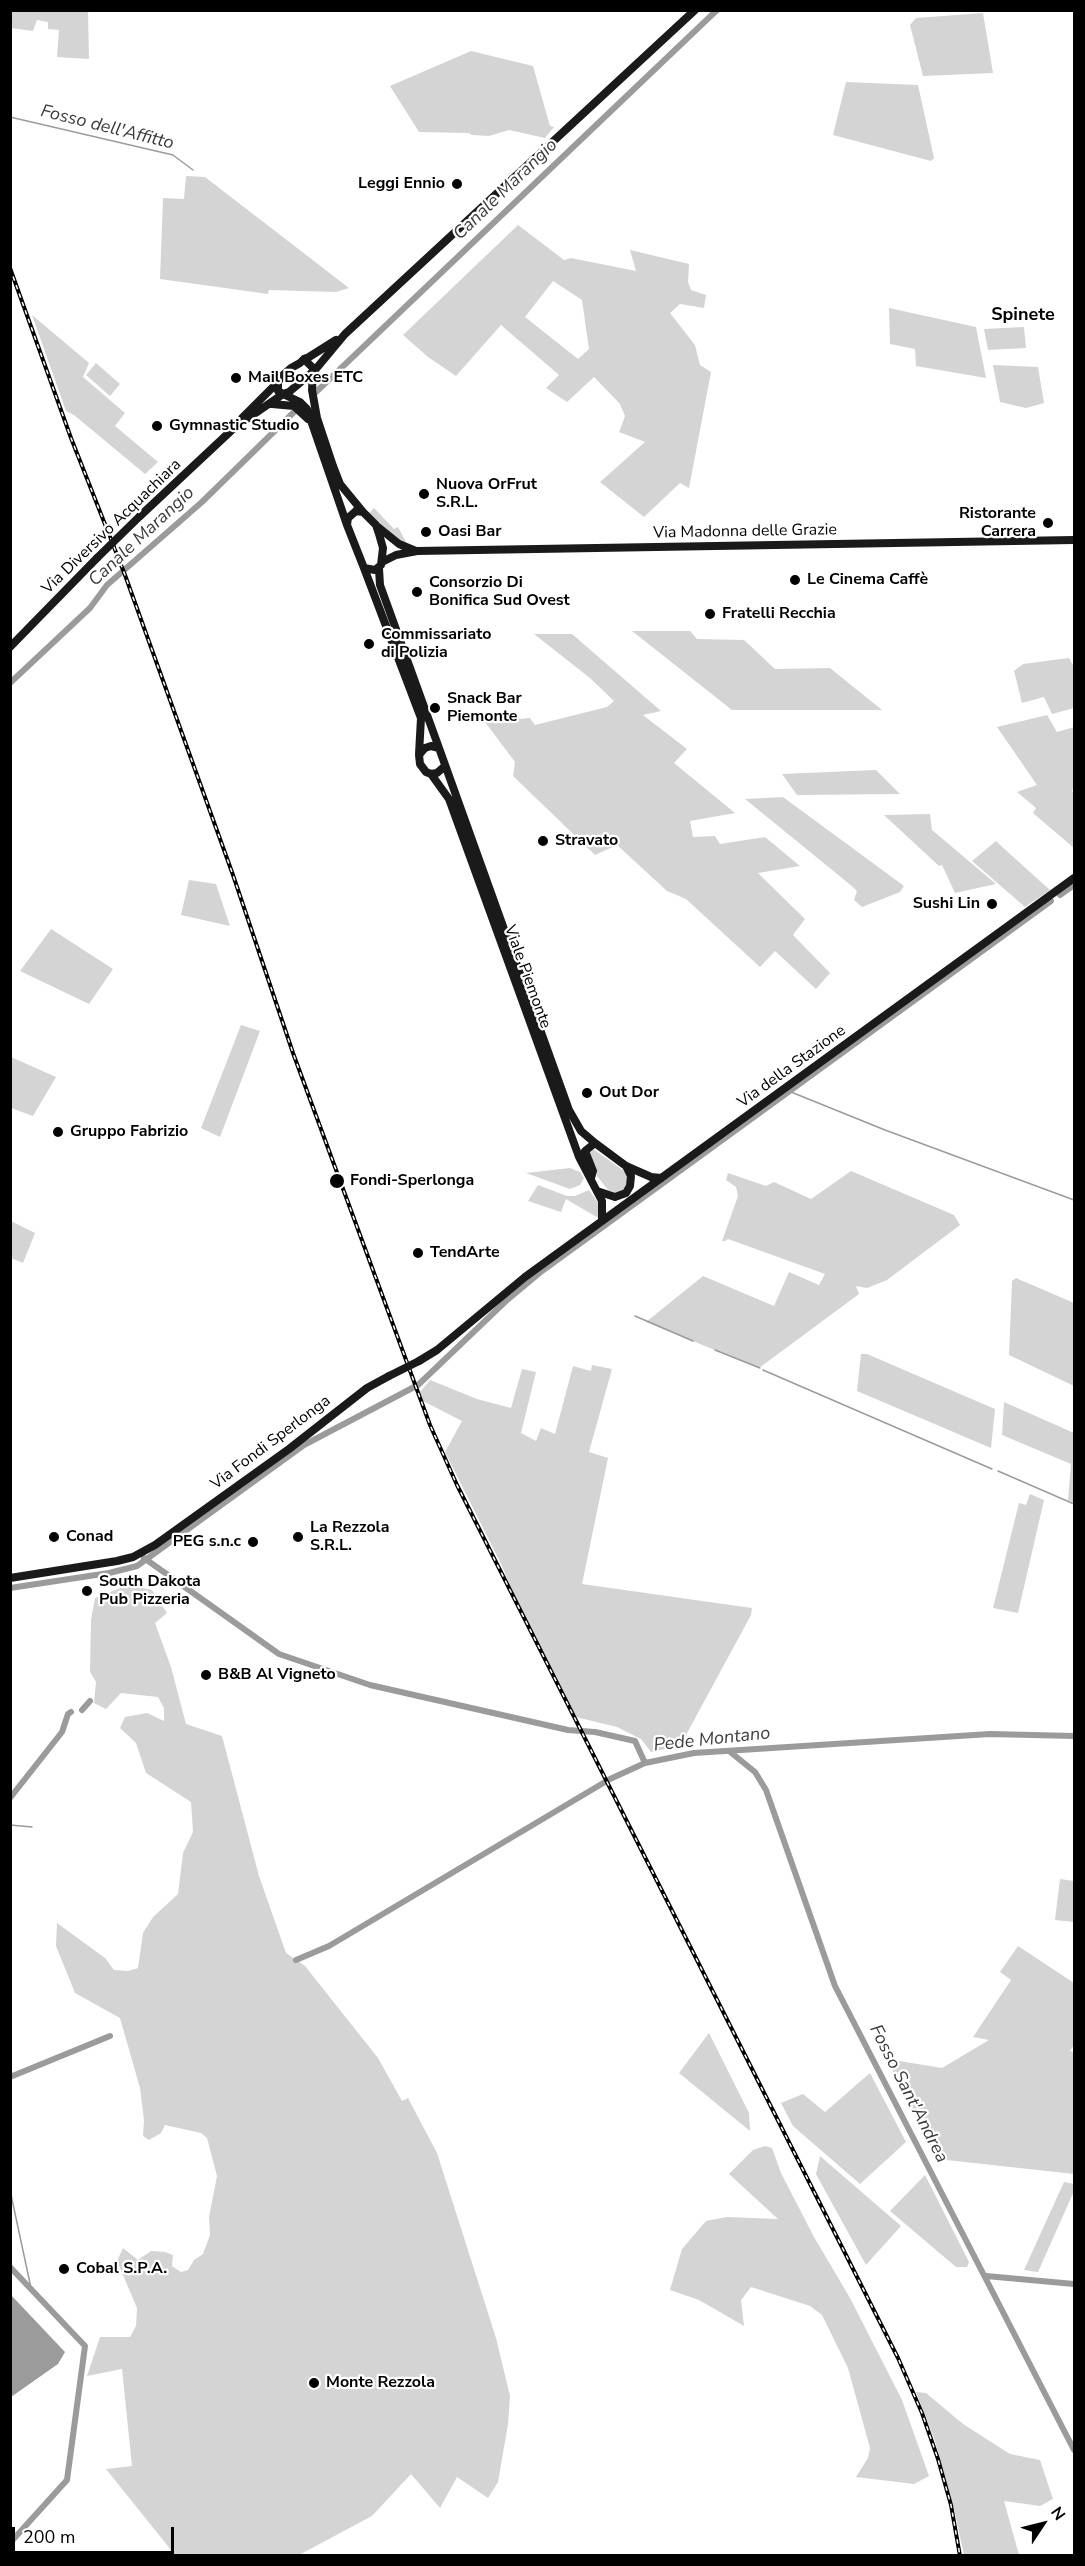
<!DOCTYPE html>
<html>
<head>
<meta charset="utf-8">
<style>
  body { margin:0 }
  #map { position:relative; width:1085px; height:2566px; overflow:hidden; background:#fff; font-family:"Nunito Sans",sans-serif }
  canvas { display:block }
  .frame { position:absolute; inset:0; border:12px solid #000; pointer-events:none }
  .north { position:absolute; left:1013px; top:2494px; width:60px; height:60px; -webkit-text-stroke:4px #fff; paint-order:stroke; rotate:55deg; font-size:16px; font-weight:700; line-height:24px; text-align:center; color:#000 }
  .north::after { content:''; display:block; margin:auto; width:21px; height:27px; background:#000; clip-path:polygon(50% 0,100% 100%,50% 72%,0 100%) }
  .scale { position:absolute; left:12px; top:2527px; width:162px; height:27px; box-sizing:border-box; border:3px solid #000; border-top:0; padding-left:8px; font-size:18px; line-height:21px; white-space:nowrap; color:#000; -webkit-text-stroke:4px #fff; paint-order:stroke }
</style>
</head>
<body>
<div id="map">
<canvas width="1085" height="2566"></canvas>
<div class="frame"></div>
<div class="north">N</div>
<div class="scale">200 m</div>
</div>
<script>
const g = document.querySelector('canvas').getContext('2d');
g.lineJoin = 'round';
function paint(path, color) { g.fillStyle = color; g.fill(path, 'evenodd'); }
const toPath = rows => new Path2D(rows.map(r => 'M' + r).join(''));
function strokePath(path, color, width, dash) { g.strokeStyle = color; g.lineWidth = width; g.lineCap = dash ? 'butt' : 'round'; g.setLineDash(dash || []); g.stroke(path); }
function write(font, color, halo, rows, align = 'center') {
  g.font = font + ' "Nunito Sans",sans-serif'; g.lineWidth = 4.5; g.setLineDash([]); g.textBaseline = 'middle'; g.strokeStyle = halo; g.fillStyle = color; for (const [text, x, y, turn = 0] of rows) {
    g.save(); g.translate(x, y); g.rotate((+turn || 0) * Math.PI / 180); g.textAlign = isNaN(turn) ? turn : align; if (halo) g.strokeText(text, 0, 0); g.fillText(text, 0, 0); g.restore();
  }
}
const green = toPath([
  [11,10,88,11,89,59,57,57,59,30,48,29,48,22,37,20,33,31,11,28],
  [983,13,993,73,923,76,910,25,916,18],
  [471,51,533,66,550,126,554,127,545,138,509,130,489,136,472,135,469,133,419,132,390,86],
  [846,82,918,85,934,158,931,161,833,135],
  [186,176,205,177,349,288,336,292,269,290,268,294,160,279,163,198,184,199],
  [518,225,564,260,571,258,636,271,630,250,689,264,688,282,691,290,706,295,704,308,680,304,670,313,695,345,700,365,711,372,689,488,680,483,644,517,600,482,645,442,619,432,625,416,620,404,594,377,567,402,546,388,559,375,501,325,456,376,428,357,403,335],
  [553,281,582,300,589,349,578,359,525,317],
  [889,308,976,327,986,378,916,366,915,349,890,344],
  [32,315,89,363,83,377,125,413,115,426,158,462,145,474,74,415,66,411],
  [1024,327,1026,348,988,350,984,329],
  [96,363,120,384,110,396,86,375],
  [993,365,1038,367,1044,403,1026,408,1000,402],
  [374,508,394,529,398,527,407,544,397,540,369,513],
  [632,631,690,631,697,639,744,640,775,669,830,668,882,710,732,710],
  [534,634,572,634,661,711,643,715,687,749,674,763,735,813,690,821,693,837,715,836,720,844,765,837,800,866,758,873,805,919,793,935,830,973,816,989,775,951,760,967,686,899,667,891,617,845,595,855,513,776,515,762,485,722,530,718,535,725,607,707,614,701,590,678],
  [1069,658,1074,667,1074,708,1052,714,1044,697,1022,703,1014,671,1023,664],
  [1047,715,1057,732,1074,727,1074,789,1072,790,1074,796,1074,848,1033,813,1036,808,1017,792,1037,785,997,727],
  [876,770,900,794,797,795,782,774],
  [783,797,904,886,900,892,862,907,854,900,857,891,853,887,745,799],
  [930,814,932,830,996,884,955,893,942,865,939,866,884,815],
  [996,841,1010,854,1050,890,1025,907,972,861],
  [189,880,216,884,230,926,181,915],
  [51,929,113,969,89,1004,20,971],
  [241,1025,260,1031,220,1137,201,1128],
  [11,1057,56,1077,33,1116,11,1108],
  [593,1149,627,1173,628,1182,625,1189,617,1193,608,1190,597,1176,596,1167,587,1155,589,1150],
  [570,1168,580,1172,584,1178,580,1185,570,1189,526,1173],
  [851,1171,954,1215,960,1225,887,1280,867,1288,856,1286,859,1294,759,1368,646,1322,703,1276,774,1306,789,1272,819,1285,825,1274,728,1239,725,1241,722,1241,738,1196,736,1187,726,1180,728,1173,766,1186,774,1182,811,1199],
  [538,1185,567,1196,575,1196,589,1190,601,1207,600,1219,566,1199,561,1212,528,1201],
  [11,1221,35,1233,23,1263,11,1258],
  [1016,1278,1074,1303,1074,1386,1009,1355,1012,1281],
  [861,1354,867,1354,995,1409,991,1448,857,1391],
  [592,1365,612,1369,589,1452,608,1458,582,1584,752,1608,751,1615,680,1746,651,1752,641,1739,617,1727,576,1717,516,1600,502,1566,445,1452,462,1421,423,1401,420,1392,430,1380,477,1399,511,1408,522,1369,536,1372,521,1433,536,1441,541,1428,555,1434,573,1366,591,1371],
  [1004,1402,1074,1433,1074,1503,1068,1500,1071,1464,1002,1435],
  [1030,1494,1044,1500,1018,1613,993,1608,1019,1503,1026,1505],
  [128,1585,152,1590,167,1613,155,1623,171,1667,186,1724,222,1736,259,1876,286,1953,305,1966,378,2058,402,2101,408,2098,437,2153,496,2338,510,2396,508,2424,498,2482,488,2498,457,2477,440,2508,411,2474,372,2516,299,2555,175,2555,106,2469,132,2466,122,2369,87,2376,100,2337,130,2337,136,2326,137,2308,117,2261,123,2248,138,2260,151,2251,165,2252,173,2255,172,2266,181,2272,188,2270,194,2260,203,2254,210,2235,209,2217,217,2176,207,2138,201,2133,165,2125,161,2133,149,2140,143,2136,144,2120,140,2088,120,2018,75,1993,56,1946,57,1923,105,1958,114,1970,128,1971,138,1968,143,1933,153,1917,178,1894,183,1853,193,1832,191,1802,146,1773,136,1743,120,1728,125,1717,147,1713,164,1721,164,1708,158,1697,121,1693,106,1709,94,1703,96,1682,90,1672,91,1620,95,1598],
  [1060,1879,1074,1881,1074,1922,1055,1920],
  [1018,1946,1074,1983,1074,2045,1070,2051,1074,2052,1074,2174,937,2159,887,2059,942,2068,989,2040,973,2037,1011,1980,1000,1972],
  [709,2033,749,2113,750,2131,679,2073],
  [870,2073,906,2142,860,2184,793,2126,781,2103,803,2094,825,2112],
  [765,2146,772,2148,781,2173,814,2237,850,2298,902,2400,929,2476,914,2484,856,2477,868,2458,870,2448,848,2368,822,2315,810,2306,751,2287,741,2300,744,2326,699,2300,670,2290,682,2249,706,2221,727,2217,778,2219,729,2174,753,2150],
  [820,2156,901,2226,866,2265,816,2174],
  [925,2175,969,2262,967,2267,956,2267,890,2211],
  [1064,2182,1074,2184,1074,2191,1038,2272,1024,2270],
  [916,2392,926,2393,963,2424,1010,2454,1040,2460,1053,2499,1040,2506,1004,2501,1019,2555,964,2555,954,2509,935,2441]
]);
const water = toPath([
  [11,2295,65,2352,58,2364,11,2397]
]);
const stream = toPath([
  [10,117,173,155,193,170],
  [791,1092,885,1130,1074,1200],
  [635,1316,693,1341],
  [715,1350,760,1368],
  [763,1370,992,1469],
  [998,1471,1074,1504],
  [10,1825,32,1827],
  [10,2190,31,2288]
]);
const canal = toPath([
  [316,392,717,10],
  [10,683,90,608,107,585,202,502,293,413],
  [1060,895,1074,885],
  [144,1558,279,1654,370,1685,568,1730,595,1732,635,1741,645,1763],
  [10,1588,109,1573,137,1566,304,1445,418,1385,506,1301,542,1271,1051,901],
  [82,1710,90,1701],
  [729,1751,755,1772,766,1790,835,1986,1074,2450],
  [10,1798,62,1732,68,1714,71,1712],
  [296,1960,329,1946,610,1779,645,1763,694,1753,990,1734,1074,1736],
  [10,2077,110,2036],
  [10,2267,85,2346,67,2480,10,2543],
  [986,2276,1074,2284]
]);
const secondary = toPath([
  [304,359,315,370,289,392,283,394,278,391,278,382,282,376,291,368,300,363,304,359,309,357,336,340],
  [315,370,345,334,695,10],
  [313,372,312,390,317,418,333,466,340,484,363,512],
  [272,404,294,406,308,419],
  [242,418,278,382],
  [356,511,363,512,376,525,379,534,383,548,381,565,375,570,364,568,347,525,348,518,356,511],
  [140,516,234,428,283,394,300,402,307,409,347,525],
  [378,527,399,544,416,551],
  [382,562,396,555,417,551,1074,540],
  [364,568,421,718,419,754],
  [379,569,380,585,439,748],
  [10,647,97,558],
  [445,766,437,773,431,774,426,772,420,764,419,755,425,748,431,746,439,748,569,1110,581,1131,595,1143,626,1166,651,1177,661,1178],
  [431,774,449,799,579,1157,602,1201,602,1221],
  [591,1178,593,1171,585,1151,595,1143],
  [597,1191,615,1197,626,1193,630,1186,631,1176,626,1166],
  [419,1361,437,1350,525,1277,1074,878],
  [10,1578,117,1561,133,1557,155,1545,289,1449,367,1388,389,1376]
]);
const rail = toPath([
  [10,268,71,438,125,575,233,875,293,1053,430,1425,457,1485,898,2358,922,2413,938,2459,951,2505,960,2556]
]);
const secondaryBridge = toPath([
  [97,558,140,516],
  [389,1376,419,1361]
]);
const markers = [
  [457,184,6,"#000"],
  [236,378,6,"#000"],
  [157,426,6,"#000"],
  [424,494,6,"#000"],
  [1048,523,6,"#000"],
  [426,532,6,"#000"],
  [795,580,6,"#000"],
  [417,592,6,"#000"],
  [710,614,6,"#000"],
  [369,644,6,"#000"],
  [435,708,6,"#000"],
  [543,841,6,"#000"],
  [992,904,6,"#000"],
  [587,1093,6,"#000"],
  [58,1132,6,"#000"],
  [337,1181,8,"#000"],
  [418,1253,6,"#000"],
  [54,1537,6,"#000"],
  [298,1537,6,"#000"],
  [253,1542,6,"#000"],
  [87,1591,6,"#000"],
  [206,1675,6,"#000"],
  [64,2269,6,"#000"],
  [314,2383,6,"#000"]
];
const poiNames = [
  ["Leggi Ennio",445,184,"right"],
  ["Mail Boxes ETC",248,378],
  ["Gymnastic Studio",169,426],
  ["Nuova OrFrut",436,485],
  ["S.R.L.",436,503],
  ["Ristorante",1036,514,"right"],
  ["Carrera",1036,532,"right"],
  ["Oasi Bar",438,532],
  ["Le Cinema Caffè",807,580],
  ["Consorzio Di",429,583],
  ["Bonifica Sud Ovest",429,601],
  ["Fratelli Recchia",722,614],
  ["Commissariato",381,635],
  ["di Polizia",381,653],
  ["Snack Bar",447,699],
  ["Piemonte",447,717],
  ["Stravato",555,841],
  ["Sushi Lin",980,904,"right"],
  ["Out Dor",599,1093],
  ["Gruppo Fabrizio",70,1132],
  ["Fondi-Sperlonga",350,1181],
  ["TendArte",430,1253],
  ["La Rezzola",310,1528],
  ["S.R.L.",310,1546],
  ["Conad",66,1537],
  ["PEG s.n.c",241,1542,"right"],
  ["South Dakota",99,1582],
  ["Pub Pizzeria",99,1600],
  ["B&B Al Vigneto",218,1675],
  ["Cobal S.P.A.",76,2269],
  ["Monte Rezzola",326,2383]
];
const streetNames = [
  ["Via Diversivo Acquachiara",112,527,-44],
  ["Via Madonna delle Grazie",745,532,-1],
  ["Viale Piemonte",527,977,70],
  ["Via della Stazione",792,1067,-36],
  ["Via Fondi Sperlonga",271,1443,-37]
];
const waterNames = [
  ["Fosso dell'Affitto",107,128,14],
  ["Canale Marangio",506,190,-44],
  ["Canale Marangio",142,537,-43],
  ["Pede Montano",712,1740,-6],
  ["Fosso Sant'Andrea",908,2094,63]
];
const neighbourhoodNames = [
  ["Spinete",1023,316]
];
paint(green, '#d4d4d4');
paint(water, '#9b9b9b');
strokePath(stream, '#9b9b9b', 1.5);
strokePath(canal, '#9b9b9b', 6);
strokePath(secondary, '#1a1a1a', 8);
strokePath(rail, '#000', 4);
strokePath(rail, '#fff', 1.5, [4.5]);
strokePath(secondaryBridge, '#1a1a1a', 8);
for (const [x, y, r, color] of markers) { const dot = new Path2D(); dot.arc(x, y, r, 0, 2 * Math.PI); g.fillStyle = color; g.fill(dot); strokePath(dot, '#fff', 2); }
write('bold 16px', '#000', '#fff', poiNames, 'left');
write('16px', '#000', '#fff', streetNames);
write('italic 18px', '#3c3c3c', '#fff', waterNames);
write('bold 18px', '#000', '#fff', neighbourhoodNames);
</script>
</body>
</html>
